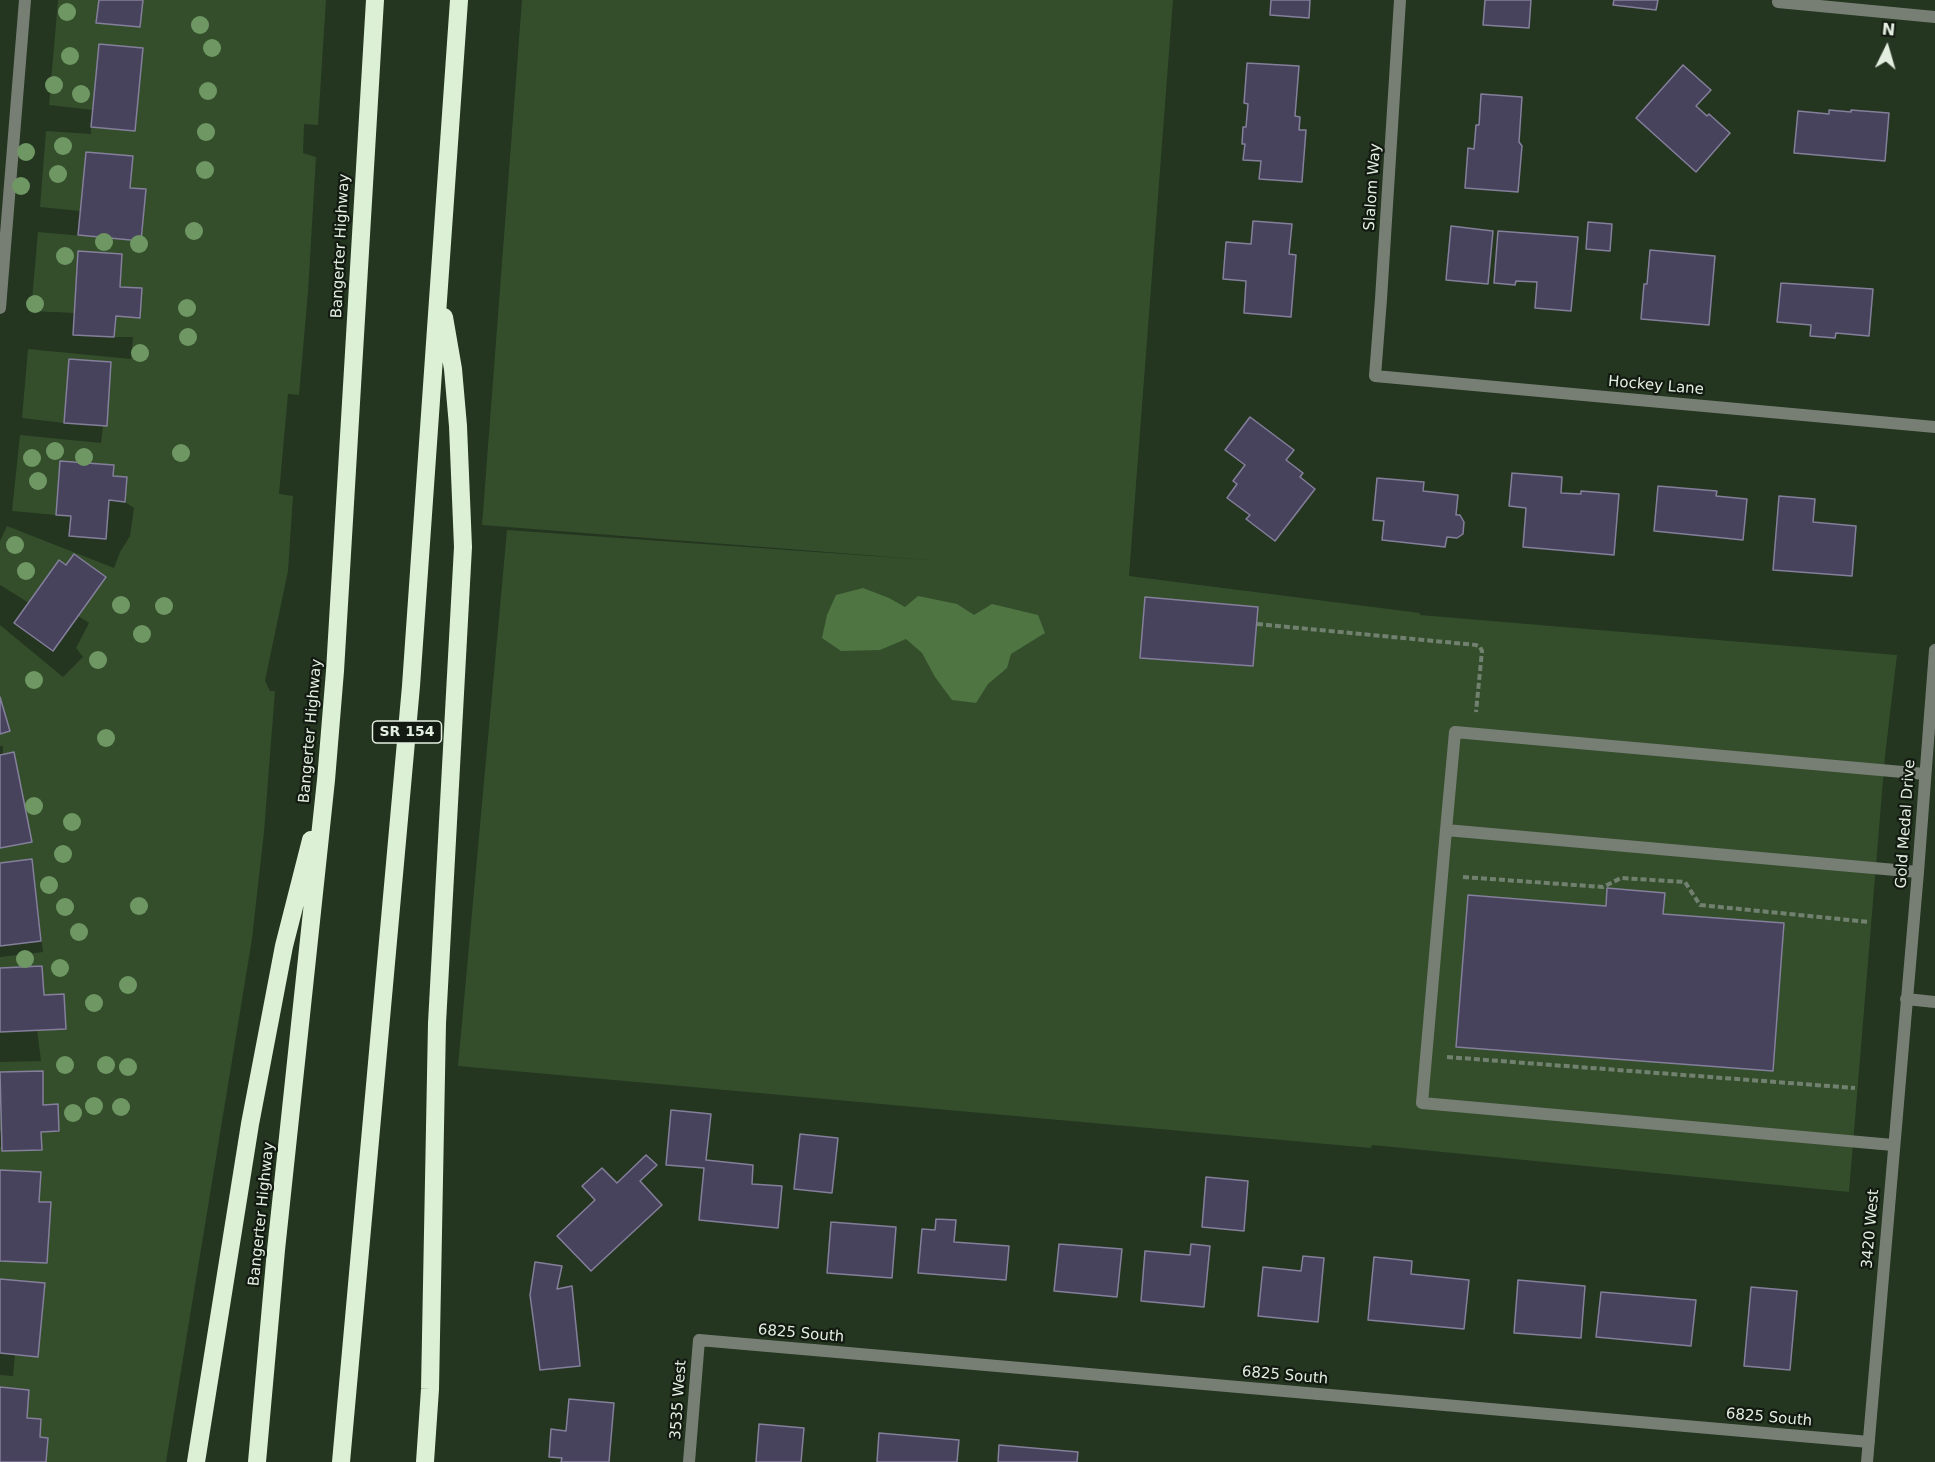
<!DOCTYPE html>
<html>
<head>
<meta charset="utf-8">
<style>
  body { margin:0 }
  #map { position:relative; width:1935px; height:1462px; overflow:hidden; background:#243520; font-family:"DejaVu Sans",sans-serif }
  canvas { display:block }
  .north { position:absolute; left:1857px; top:18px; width:60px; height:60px; -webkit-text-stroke:4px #131a11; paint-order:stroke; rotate:5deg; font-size:16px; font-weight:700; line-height:24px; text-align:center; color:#e3eee0 }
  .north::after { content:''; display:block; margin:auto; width:21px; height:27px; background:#e3eee0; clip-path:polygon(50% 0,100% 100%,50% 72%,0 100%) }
</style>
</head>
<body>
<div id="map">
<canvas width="1935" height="1462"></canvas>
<div class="north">N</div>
</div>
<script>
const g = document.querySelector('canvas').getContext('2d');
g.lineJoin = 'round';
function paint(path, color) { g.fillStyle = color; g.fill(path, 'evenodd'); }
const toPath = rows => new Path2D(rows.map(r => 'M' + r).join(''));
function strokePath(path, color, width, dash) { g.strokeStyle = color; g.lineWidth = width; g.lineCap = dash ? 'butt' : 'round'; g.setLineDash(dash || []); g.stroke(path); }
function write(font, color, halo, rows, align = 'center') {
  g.font = font + ' "DejaVu Sans",sans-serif'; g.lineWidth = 4.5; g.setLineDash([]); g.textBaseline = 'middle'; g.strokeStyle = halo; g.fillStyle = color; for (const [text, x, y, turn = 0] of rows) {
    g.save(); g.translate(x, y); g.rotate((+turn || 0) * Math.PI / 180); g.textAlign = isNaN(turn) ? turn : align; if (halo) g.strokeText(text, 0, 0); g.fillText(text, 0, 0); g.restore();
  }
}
const green = toPath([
  [58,0,99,0,96,23,140,27,143,0,326,0,318,125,304,124,303,153,316,157,308,292,299,395,288,394,279,494,293,496,288,571,265,681,270,691,275,691,264,832,252,939,166,1462,46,1462,48,1438,40,1437,41,1420,27,1418,29,1390,0,1387,0,1375,13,1376,15,1355,38,1357,45,1284,0,1279,0,1261,47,1263,51,1203,39,1202,40,1172,0,1170,0,1147,2,1147,2,1151,41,1150,41,1132,59,1131,58,1104,43,1105,43,1072,0,1132,0,1062,41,1061,37,1030,66,1028,64,995,44,995,42,966,0,968,0,957,43,952,32,859,0,863,0,848,32,841,14,753,3,755,3,746,0,746,0,734,10,731,0,698,0,625,63,677,83,657,76,648,89,623,78,616,106,577,74,555,66,565,59,561,29,603,0,585,0,541,7,526,114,568,120,552,130,536,134,508,125,502,127,477,113,476,114,465,56,515,12,511,20,435,101,443,103,426,107,426,111,362,69,359,64,423,22,418,28,349,131,359,133,337,114,337,116,316,140,318,142,289,120,287,122,254,78,252,75,313,31,311,38,232,141,241,146,190,130,188,133,156,86,152,80,211,40,207,46,131,91,134,91,127,135,131,143,49,93,110,49,105],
  [522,0,1173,0,1129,576,1420,613,1420,615,1897,655,1885,756,1849,1192,1372,1145,1371,1148,458,1066,507,530,942,561,482,525]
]);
const forest = toPath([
  [863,588,889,598,905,607,918,596,957,604,974,615,992,604,1038,615,1045,633,1011,654,1007,668,988,684,976,703,952,700,935,677,922,653,906,639,880,650,841,651,822,638,827,615,836,595]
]);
const building = toPath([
  [99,0,143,0,140,27,96,23,99,0],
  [1271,0,1310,0,1309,18,1270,15,1271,0],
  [1485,0,1531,0,1529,28,1483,25,1485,0],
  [1614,0,1658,0,1656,10,1613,5,1614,0],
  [99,44,143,48,135,131,91,127,99,44],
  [1247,63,1299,66,1295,116,1300,117,1299,130,1306,130,1302,182,1259,179,1261,161,1243,160,1245,144,1242,144,1243,127,1246,127,1248,104,1244,103,1247,63],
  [1683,65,1711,90,1696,106,1707,116,1709,114,1730,133,1696,172,1636,118,1683,65],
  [1481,94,1522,97,1519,142,1522,146,1518,192,1465,188,1468,148,1474,149,1476,125,1479,125,1481,94],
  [1829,110,1851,112,1851,110,1889,113,1885,161,1794,153,1798,111,1829,114,1829,110],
  [86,152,133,156,130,188,146,189,141,241,78,235,86,152],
  [1253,221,1292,224,1289,254,1296,255,1291,317,1244,313,1246,281,1223,279,1226,242,1251,244,1253,221],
  [1588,222,1612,224,1610,251,1586,249,1588,222],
  [1451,226,1493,231,1488,284,1446,280,1451,226],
  [1498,231,1578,237,1571,311,1535,308,1537,282,1516,281,1515,285,1494,283,1498,231],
  [1650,250,1715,256,1709,325,1641,319,1644,284,1647,284,1650,250],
  [78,251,122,254,120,287,142,288,140,318,116,316,114,337,73,335,78,251],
  [1781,283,1873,289,1869,336,1836,333,1835,338,1810,336,1811,325,1777,322,1781,283],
  [69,359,111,362,107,426,64,423,69,359],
  [1250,417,1294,450,1286,460,1303,473,1300,477,1315,489,1275,541,1246,519,1250,515,1227,498,1237,484,1233,481,1245,465,1225,450,1250,417],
  [60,461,114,465,113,476,127,477,125,502,109,500,106,539,69,536,71,516,56,515,60,461],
  [1512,473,1562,477,1561,493,1581,494,1581,491,1619,494,1614,555,1523,547,1526,508,1509,506,1512,473],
  [1377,478,1424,482,1423,491,1458,495,1456,515,1460,515,1464,522,1463,534,1457,538,1447,537,1445,547,1382,540,1384,521,1373,520,1377,478],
  [1658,486,1717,491,1716,496,1747,499,1743,540,1654,531,1658,486],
  [1779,496,1815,499,1813,522,1856,526,1852,576,1773,570,1779,496],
  [74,554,106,577,53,651,14,623,59,560,66,565,74,554],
  [1145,597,1258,607,1253,666,1140,658,1145,597],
  [0,697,10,731,0,734,0,697],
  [14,752,32,842,0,848,0,755,14,752],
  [32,859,41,941,0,946,0,863,32,859],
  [1607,888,1665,893,1663,914,1784,923,1773,1071,1456,1047,1468,895,1606,906,1607,888],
  [42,966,44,995,64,994,66,1029,0,1032,0,968,42,966],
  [43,1071,43,1105,58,1104,59,1131,41,1132,42,1150,2,1151,0,1072,43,1071],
  [671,1110,711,1114,706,1160,753,1165,752,1184,782,1186,778,1228,699,1220,704,1168,666,1165,671,1110],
  [800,1134,838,1138,832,1193,794,1189,800,1134],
  [646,1155,657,1165,640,1181,662,1205,591,1271,557,1236,595,1200,582,1186,602,1168,617,1183,646,1155],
  [0,1170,41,1172,39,1202,51,1202,47,1263,0,1261,0,1170],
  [1206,1177,1248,1181,1244,1231,1202,1227,1206,1177],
  [936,1219,956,1220,954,1242,1009,1246,1006,1280,918,1273,922,1229,935,1230,936,1219],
  [831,1222,896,1227,892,1278,827,1273,831,1222],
  [1059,1244,1122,1249,1117,1297,1054,1291,1059,1244],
  [1191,1244,1210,1246,1204,1307,1141,1301,1145,1251,1190,1255,1191,1244],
  [1303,1256,1324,1258,1318,1322,1258,1316,1263,1267,1301,1271,1303,1256],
  [1374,1257,1412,1261,1411,1274,1469,1280,1464,1329,1368,1320,1374,1257],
  [535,1262,562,1266,557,1289,572,1286,580,1366,540,1370,530,1295,535,1262],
  [0,1279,45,1283,38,1357,0,1353,0,1279],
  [1518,1280,1585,1286,1581,1338,1514,1333,1518,1280],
  [1751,1287,1797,1291,1790,1370,1744,1366,1751,1287],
  [1601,1292,1696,1300,1691,1346,1596,1337,1601,1292],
  [0,1387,29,1390,27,1418,41,1419,40,1437,48,1438,46,1462,0,1462,0,1387],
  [569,1399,614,1403,609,1462,561,1462,562,1458,549,1457,551,1429,566,1431,569,1399],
  [759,1424,804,1428,801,1462,756,1462,759,1424],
  [879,1433,959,1440,957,1462,877,1462,879,1433],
  [999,1445,1078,1452,1077,1462,998,1462,999,1445]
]);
const path = toPath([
  [1257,624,1476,645,1480,647,1482,651,1476,712],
  [1463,877,1603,887,1621,878,1685,882,1700,905,1869,922],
  [1447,1057,1855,1088]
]);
const service = toPath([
  [1446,830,1422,1103,1893,1145],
  [1918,872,1446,830,1455,732,1925,774]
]);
const minor = toPath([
  [1400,0,1381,299,1375,376,1935,427],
  [1778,2,1935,17],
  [0,308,25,0],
  [1906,999,1935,1002],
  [689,1462,699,1340,1869,1442],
  [1867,1462,1918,872,1935,650]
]);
const motorway = toPath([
  [196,1462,250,1124,284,946,311,840],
  [257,1462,276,1250,326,780,335,671,375,0],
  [341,1462,411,686,459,0],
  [425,1462,430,1389,437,1023,463,547,458,426,453,369,444,317]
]);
const trees = [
  [67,12],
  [200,25],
  [212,48],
  [70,56],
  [54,85],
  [208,91],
  [81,94],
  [206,132],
  [63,146],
  [26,152],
  [205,170],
  [58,174],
  [21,186],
  [194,231],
  [104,242],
  [139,244],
  [65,256],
  [35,304],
  [187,308],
  [188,337],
  [140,353],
  [55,451],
  [181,453],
  [84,457],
  [32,458],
  [38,481],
  [15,545],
  [26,571],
  [121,605],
  [164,606],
  [142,634],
  [98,660],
  [34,680],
  [106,738],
  [34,806],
  [72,822],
  [63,854],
  [49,885],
  [139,906],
  [65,907],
  [79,932],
  [25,959],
  [60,968],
  [128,985],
  [94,1003],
  [65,1065],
  [106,1065],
  [128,1067],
  [94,1106],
  [121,1107],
  [73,1113]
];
const shields = [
  [407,732,69]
];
const shieldNames = [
  ["SR 154",407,732]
];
const streetNames = [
  ["Slalom Way",1373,187,-86],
  ["Bangerter Highway",341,246,-87],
  ["Hockey Lane",1656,386,5],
  ["Bangerter Highway",311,731,-85],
  ["Gold Medal Drive",1906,824,-86],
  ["Bangerter Highway",262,1214,-84],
  ["3420 West",1871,1229,-85],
  ["6825 South",801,1334,5],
  ["6825 South",1285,1376,5],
  ["3535 West",679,1400,-86],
  ["6825 South",1769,1418,5]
];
paint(green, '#344e2c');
paint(forest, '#4e7542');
paint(building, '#48435c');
strokePath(building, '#847f9b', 1.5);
strokePath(path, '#72816f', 4, [6, 3]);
strokePath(service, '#777f75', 12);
strokePath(minor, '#777f75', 12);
strokePath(motorway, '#dbf0d5', 18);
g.fillStyle = '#6f9764';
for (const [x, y] of trees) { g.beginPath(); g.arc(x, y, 9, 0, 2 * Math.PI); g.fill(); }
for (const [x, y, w] of shields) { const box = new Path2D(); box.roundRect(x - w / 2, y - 11, w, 22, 4.5); g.fillStyle = '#131a11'; g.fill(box); strokePath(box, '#e3eee0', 1.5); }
write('bold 14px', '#e3eee0', null, shieldNames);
write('15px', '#e3eee0', '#131a11', streetNames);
</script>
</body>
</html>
